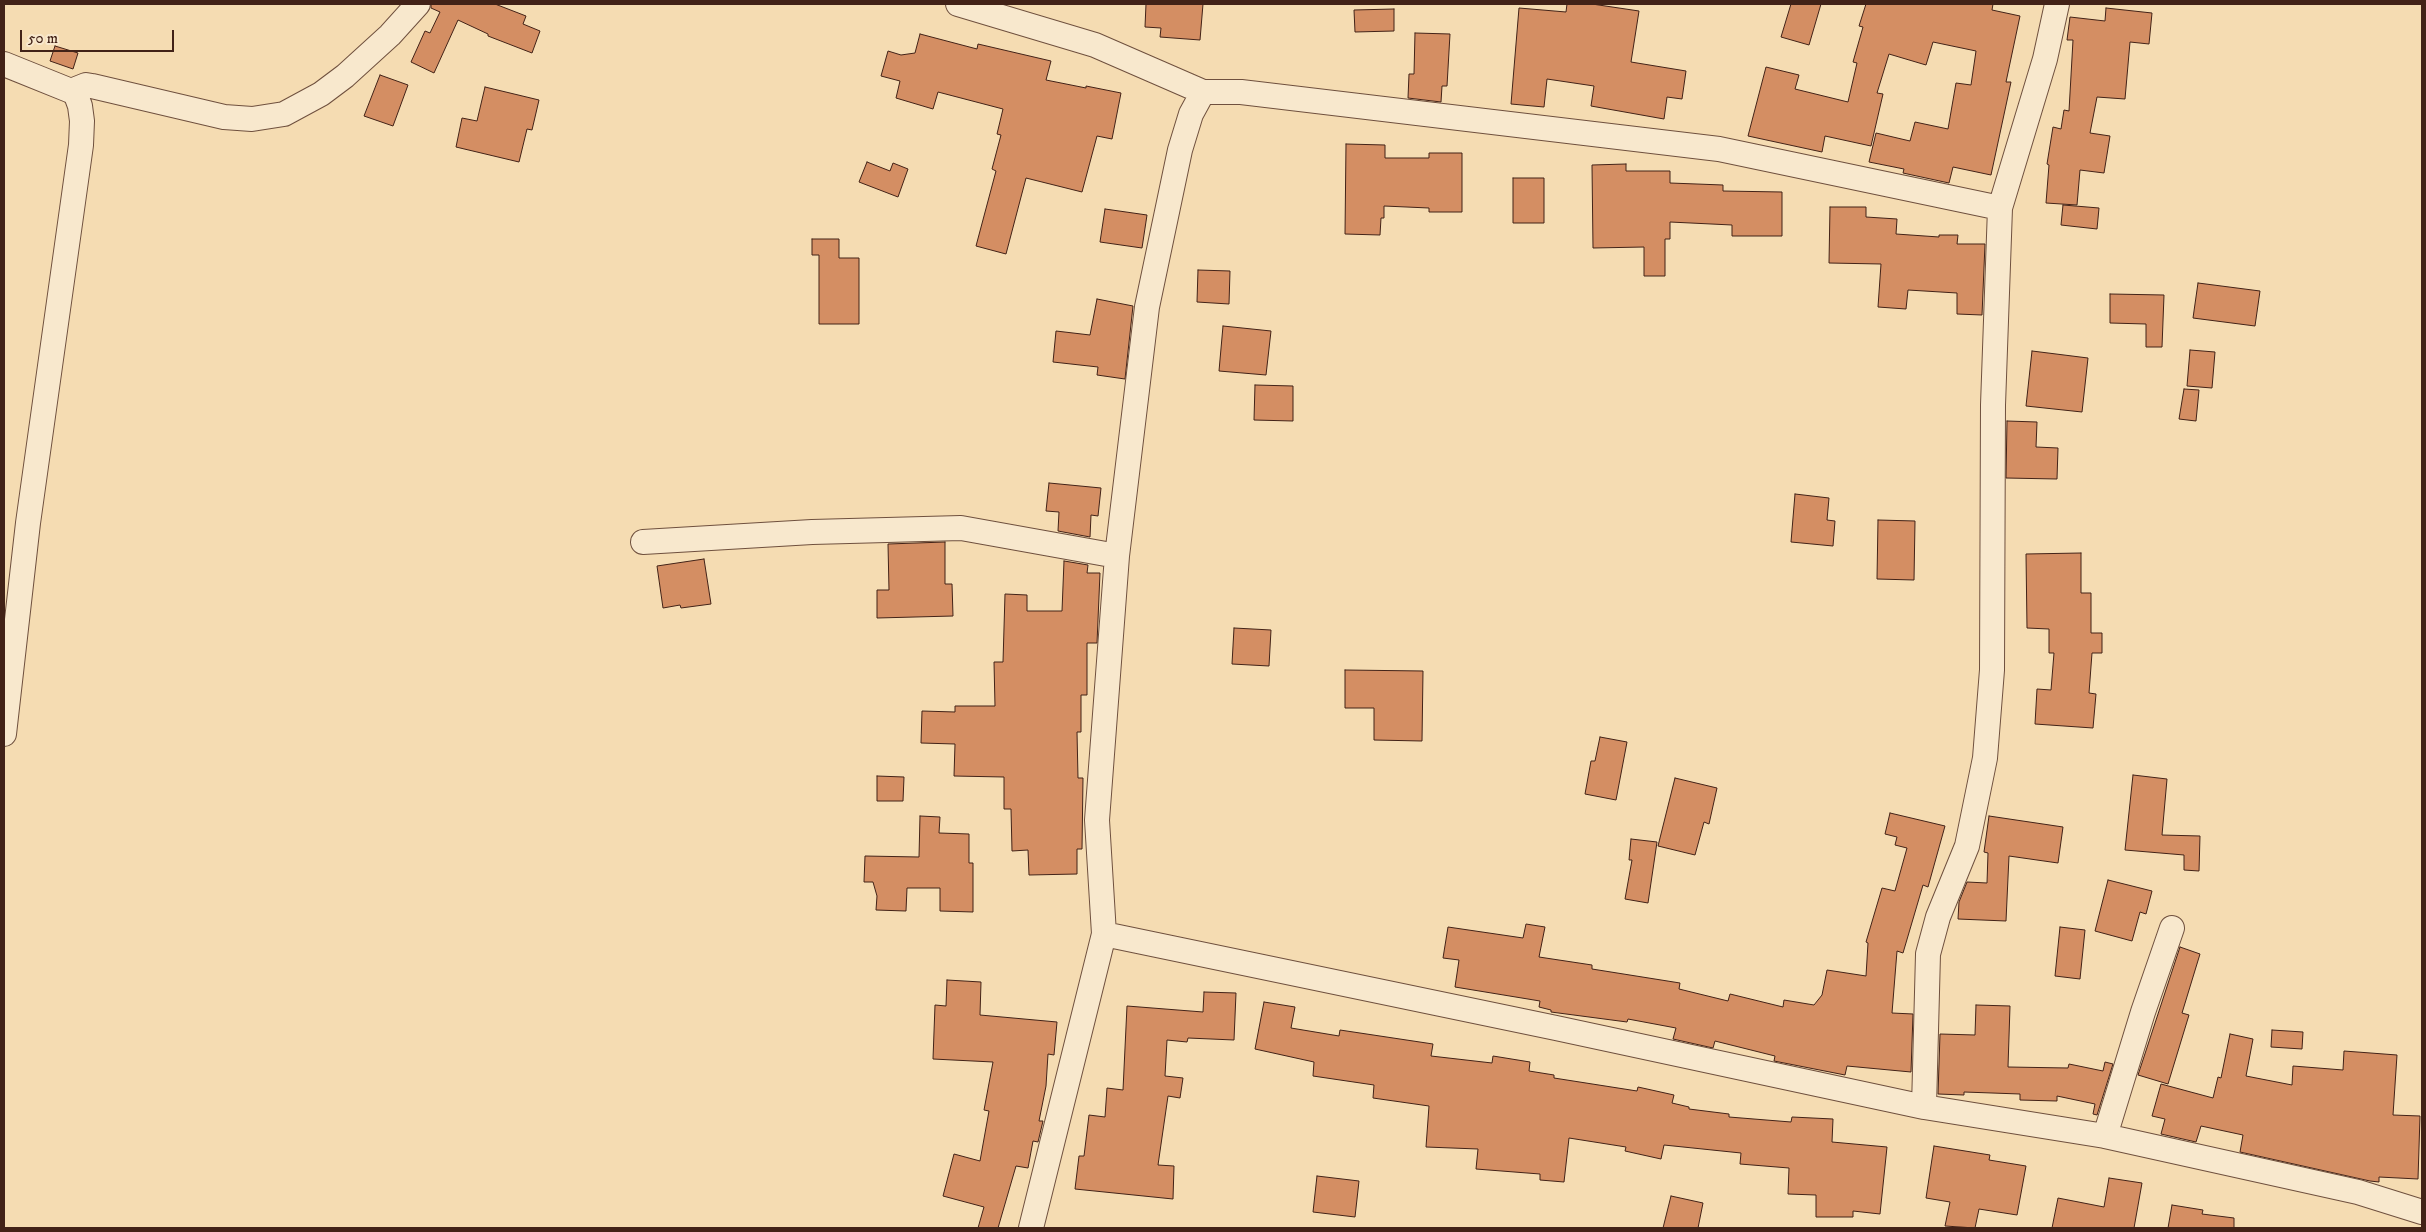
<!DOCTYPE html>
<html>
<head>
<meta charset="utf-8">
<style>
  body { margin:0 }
  #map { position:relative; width:2426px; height:1232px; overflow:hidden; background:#f5dcb2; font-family:"IM FELL DW Pica",serif }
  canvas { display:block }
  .frame { position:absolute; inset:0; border:5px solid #422217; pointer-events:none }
  .scale { position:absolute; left:20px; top:30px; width:154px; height:22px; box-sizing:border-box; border:2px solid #422217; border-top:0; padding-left:6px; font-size:15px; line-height:18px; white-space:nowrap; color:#422217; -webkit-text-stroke:4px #f8e8cd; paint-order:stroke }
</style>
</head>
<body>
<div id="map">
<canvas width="2426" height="1232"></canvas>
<div class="frame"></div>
<div class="scale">50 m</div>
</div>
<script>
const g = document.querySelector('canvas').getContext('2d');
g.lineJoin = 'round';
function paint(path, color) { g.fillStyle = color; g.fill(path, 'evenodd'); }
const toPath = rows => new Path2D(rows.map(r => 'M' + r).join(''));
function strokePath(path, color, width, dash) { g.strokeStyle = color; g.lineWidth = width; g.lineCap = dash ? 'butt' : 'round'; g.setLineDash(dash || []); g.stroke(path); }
const building = toPath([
  [431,4,495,4,526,16,523,24,540,31,532,53,488,36,488,34,458,20,434,73,411,62,425,31,430,33,440,12,431,8,431,4],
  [1146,4,1203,4,1200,40,1160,37,1161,28,1145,27,1146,4],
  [1567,4,1592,4,1639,11,1631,62,1686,71,1682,99,1667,97,1664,119,1591,106,1594,86,1547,79,1544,107,1511,104,1519,8,1566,12,1567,4],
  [1791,4,1821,4,1809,45,1781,37,1791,4],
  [1866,4,1993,4,1992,10,2020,16,2006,82,2011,82,1991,175,1953,167,1949,183,1903,173,1904,169,1869,162,1876,133,1910,141,1915,122,1948,129,1956,83,1971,85,1976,51,1933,42,1926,65,1889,54,1877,93,1883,94,1871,146,1825,136,1822,152,1748,136,1766,67,1799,75,1795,89,1848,102,1857,63,1853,62,1863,27,1859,26,1866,4],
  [2106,8,2152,13,2149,44,2130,42,2125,99,2097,97,2090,133,2110,136,2104,173,2080,170,2077,205,2046,203,2049,165,2047,164,2053,127,2061,129,2064,110,2069,111,2073,40,2067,40,2070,17,2105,21,2106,8],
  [1394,9,1394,31,1355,32,1354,10,1394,9],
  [1415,33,1450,34,1447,86,1442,86,1441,102,1408,98,1409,74,1414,74,1415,33],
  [920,34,977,49,978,44,1051,61,1046,80,1086,88,1086,86,1121,93,1112,139,1097,136,1082,192,1026,178,1006,254,976,246,996,171,992,169,1001,135,997,134,1003,109,938,92,933,109,896,98,900,81,881,76,888,51,901,55,915,53,920,34],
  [55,46,78,53,73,69,50,61,55,46],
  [380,75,408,85,393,126,364,116,380,75],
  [485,87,539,100,532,130,527,129,519,162,456,147,462,118,477,121,485,87],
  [1346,144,1385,145,1385,158,1429,158,1429,153,1462,153,1462,212,1429,212,1429,208,1384,206,1384,218,1381,218,1380,235,1345,234,1346,144],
  [867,162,890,171,893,163,908,169,898,197,859,182,867,162],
  [1626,164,1626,171,1670,171,1670,183,1723,185,1723,191,1782,192,1782,236,1732,236,1732,225,1670,222,1670,239,1665,239,1665,276,1644,276,1644,247,1593,248,1592,165,1626,164],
  [1513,178,1544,178,1544,223,1513,223,1513,178],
  [2063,205,2099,208,2097,229,2061,225,2063,205],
  [1830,207,1866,207,1866,217,1897,219,1896,234,1939,237,1939,235,1958,235,1957,244,1985,244,1982,315,1957,314,1957,293,1908,290,1906,309,1878,307,1881,264,1829,263,1830,207],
  [1105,209,1147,215,1142,248,1100,242,1105,209],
  [812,239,839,239,839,258,859,258,859,324,819,324,819,255,812,255,812,239],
  [1198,270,1230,271,1229,304,1197,302,1198,270],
  [2198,283,2260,291,2255,326,2193,318,2198,283],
  [2110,294,2164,295,2162,347,2146,347,2146,324,2110,323,2110,294],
  [1097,299,1133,306,1125,379,1097,375,1098,367,1053,362,1056,331,1090,335,1097,299],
  [1223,326,1271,331,1266,375,1219,371,1223,326],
  [2190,350,2215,352,2212,388,2187,386,2190,350],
  [2032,351,2088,358,2082,412,2026,406,2032,351],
  [1255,385,1293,386,1293,421,1254,420,1255,385],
  [2184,389,2199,390,2196,421,2179,419,2184,389],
  [2007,421,2037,422,2036,447,2058,448,2057,479,2006,478,2007,421],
  [1049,483,1101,488,1098,516,1091,515,1090,537,1058,531,1059,512,1046,511,1049,483],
  [1795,494,1829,498,1827,520,1835,521,1833,546,1791,542,1795,494],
  [1878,520,1915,521,1914,580,1877,579,1878,520],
  [945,542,945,584,952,584,953,616,877,618,877,590,889,590,888,544,945,542],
  [2081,553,2081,593,2091,593,2091,633,2102,633,2102,653,2092,653,2089,693,2096,694,2093,728,2035,724,2037,689,2051,690,2054,653,2049,653,2049,629,2027,628,2026,554,2081,553],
  [704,559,711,604,681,608,680,605,663,608,657,566,704,559],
  [1064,561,1088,565,1087,573,1100,573,1097,643,1087,643,1087,695,1081,695,1081,732,1077,732,1078,778,1083,778,1082,849,1077,849,1077,874,1029,875,1028,850,1012,851,1011,809,1004,809,1004,777,954,776,955,744,921,743,922,711,955,712,955,706,995,706,994,662,1003,662,1005,594,1027,595,1027,611,1062,611,1064,561],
  [1234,628,1271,630,1269,666,1232,664,1234,628],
  [1345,670,1423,671,1422,741,1374,740,1374,708,1345,708,1345,670],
  [1600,737,1627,742,1616,800,1585,794,1591,761,1595,761,1600,737],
  [2133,775,2167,779,2162,835,2200,836,2199,871,2184,870,2184,855,2125,850,2133,775],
  [877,776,904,777,903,801,877,801,877,776],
  [1675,778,1717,788,1709,824,1704,822,1695,855,1658,846,1675,778],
  [1890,813,1945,826,1928,887,1923,885,1903,953,1897,951,1892,1013,1913,1014,1911,1072,1847,1066,1845,1075,1774,1061,1775,1056,1715,1041,1713,1048,1673,1039,1676,1028,1628,1019,1627,1022,1551,1012,1551,1010,1539,1007,1540,1001,1455,987,1459,960,1443,958,1448,927,1523,938,1526,924,1545,927,1539,957,1592,965,1592,969,1680,983,1679,989,1728,1001,1730,994,1783,1007,1784,1000,1814,1005,1822,995,1827,970,1866,976,1868,943,1866,942,1882,888,1895,891,1907,848,1895,845,1897,837,1885,834,1890,813],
  [920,816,940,817,939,833,969,834,969,863,973,863,973,912,940,911,940,888,907,888,906,911,876,910,877,896,873,882,864,882,865,856,919,857,920,816],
  [1989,816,2063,827,2058,863,2009,856,2006,921,1958,919,1959,902,1967,882,1987,883,1988,853,1984,852,1989,816],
  [1631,839,1657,842,1648,903,1625,899,1632,860,1629,860,1631,839],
  [2108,880,2152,891,2146,914,2140,912,2132,941,2095,931,2108,880],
  [2060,927,2085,930,2080,979,2055,976,2060,927],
  [2180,947,2200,954,2182,1013,2189,1015,2168,1084,2138,1075,2180,947],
  [947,980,981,982,980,1015,1057,1022,1054,1055,1048,1054,1046,1086,1039,1121,1043,1121,1038,1142,1033,1141,1028,1168,1016,1166,998,1228,978,1228,984,1207,943,1196,954,1154,980,1161,989,1111,984,1110,993,1062,933,1059,935,1005,946,1006,947,980],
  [1204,992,1236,993,1234,1040,1188,1038,1187,1042,1167,1040,1165,1076,1183,1078,1180,1098,1168,1096,1158,1165,1174,1166,1173,1199,1075,1189,1079,1156,1084,1156,1089,1115,1105,1117,1107,1088,1123,1090,1127,1006,1203,1012,1204,992],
  [1264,1002,1295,1007,1291,1028,1339,1036,1340,1030,1433,1044,1431,1056,1492,1063,1493,1056,1530,1062,1529,1071,1554,1075,1554,1078,1637,1091,1638,1087,1674,1095,1672,1103,1689,1107,1689,1109,1729,1114,1729,1117,1791,1122,1792,1117,1833,1119,1832,1142,1887,1147,1880,1214,1853,1211,1853,1217,1816,1217,1816,1195,1788,1194,1789,1168,1740,1164,1741,1153,1664,1145,1661,1159,1625,1151,1626,1147,1569,1138,1564,1182,1540,1180,1540,1174,1476,1169,1478,1149,1426,1147,1429,1106,1373,1098,1374,1085,1313,1076,1314,1062,1255,1049,1264,1002],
  [1976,1005,2010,1006,2008,1067,2068,1068,2069,1064,2103,1071,2105,1062,2113,1064,2097,1115,2093,1114,2095,1104,2057,1096,2057,1101,2020,1100,2020,1094,1964,1092,1964,1095,1938,1094,1940,1034,1975,1035,1976,1005],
  [2272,1030,2303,1032,2302,1049,2271,1047,2272,1030],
  [2230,1034,2253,1039,2246,1076,2292,1085,2293,1066,2343,1070,2344,1051,2397,1055,2393,1115,2420,1116,2418,1179,2379,1177,2379,1182,2370,1181,2240,1152,2243,1135,2201,1126,2196,1142,2161,1134,2165,1119,2152,1116,2161,1084,2213,1098,2218,1077,2221,1078,2230,1034],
  [1934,1146,1990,1155,1989,1160,2026,1166,2017,1215,1979,1209,1975,1228,1945,1226,1950,1202,1926,1198,1934,1146],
  [1317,1176,1359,1181,1355,1217,1313,1212,1317,1176],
  [2109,1178,2142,1183,2134,1228,2052,1228,2058,1198,2104,1207,2109,1178],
  [1671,1196,1703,1203,1698,1228,1663,1228,1671,1196],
  [2172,1205,2203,1210,2202,1214,2234,1218,2234,1228,2168,1228,2172,1205]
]);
const street = toPath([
  [958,4,1095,45,1203,92],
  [4,64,71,91,76,95,80,106,82,121,81,145,28,523,4,734],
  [71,91,86,85,92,86,224,117,252,119,284,114,321,94,345,76,390,35,418,4],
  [643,542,812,532,961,528,1117,556],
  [1104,934,1556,1028,1924,1107,2105,1136,2358,1192,2422,1212],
  [1924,1107,1928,954,1938,917,1967,846,1985,758,1992,670,1993,405,2000,208],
  [2105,1136,2143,1012,2172,928],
  [1031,1228,1104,934,1097,820,1117,556,1147,307,1180,150,1191,114,1203,92,1241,92,1719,149,2000,208,2045,59,2057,4]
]);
paint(building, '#d48e63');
strokePath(building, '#422217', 1);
strokePath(street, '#6f503e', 26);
strokePath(street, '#f8e8cd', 24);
</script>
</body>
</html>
